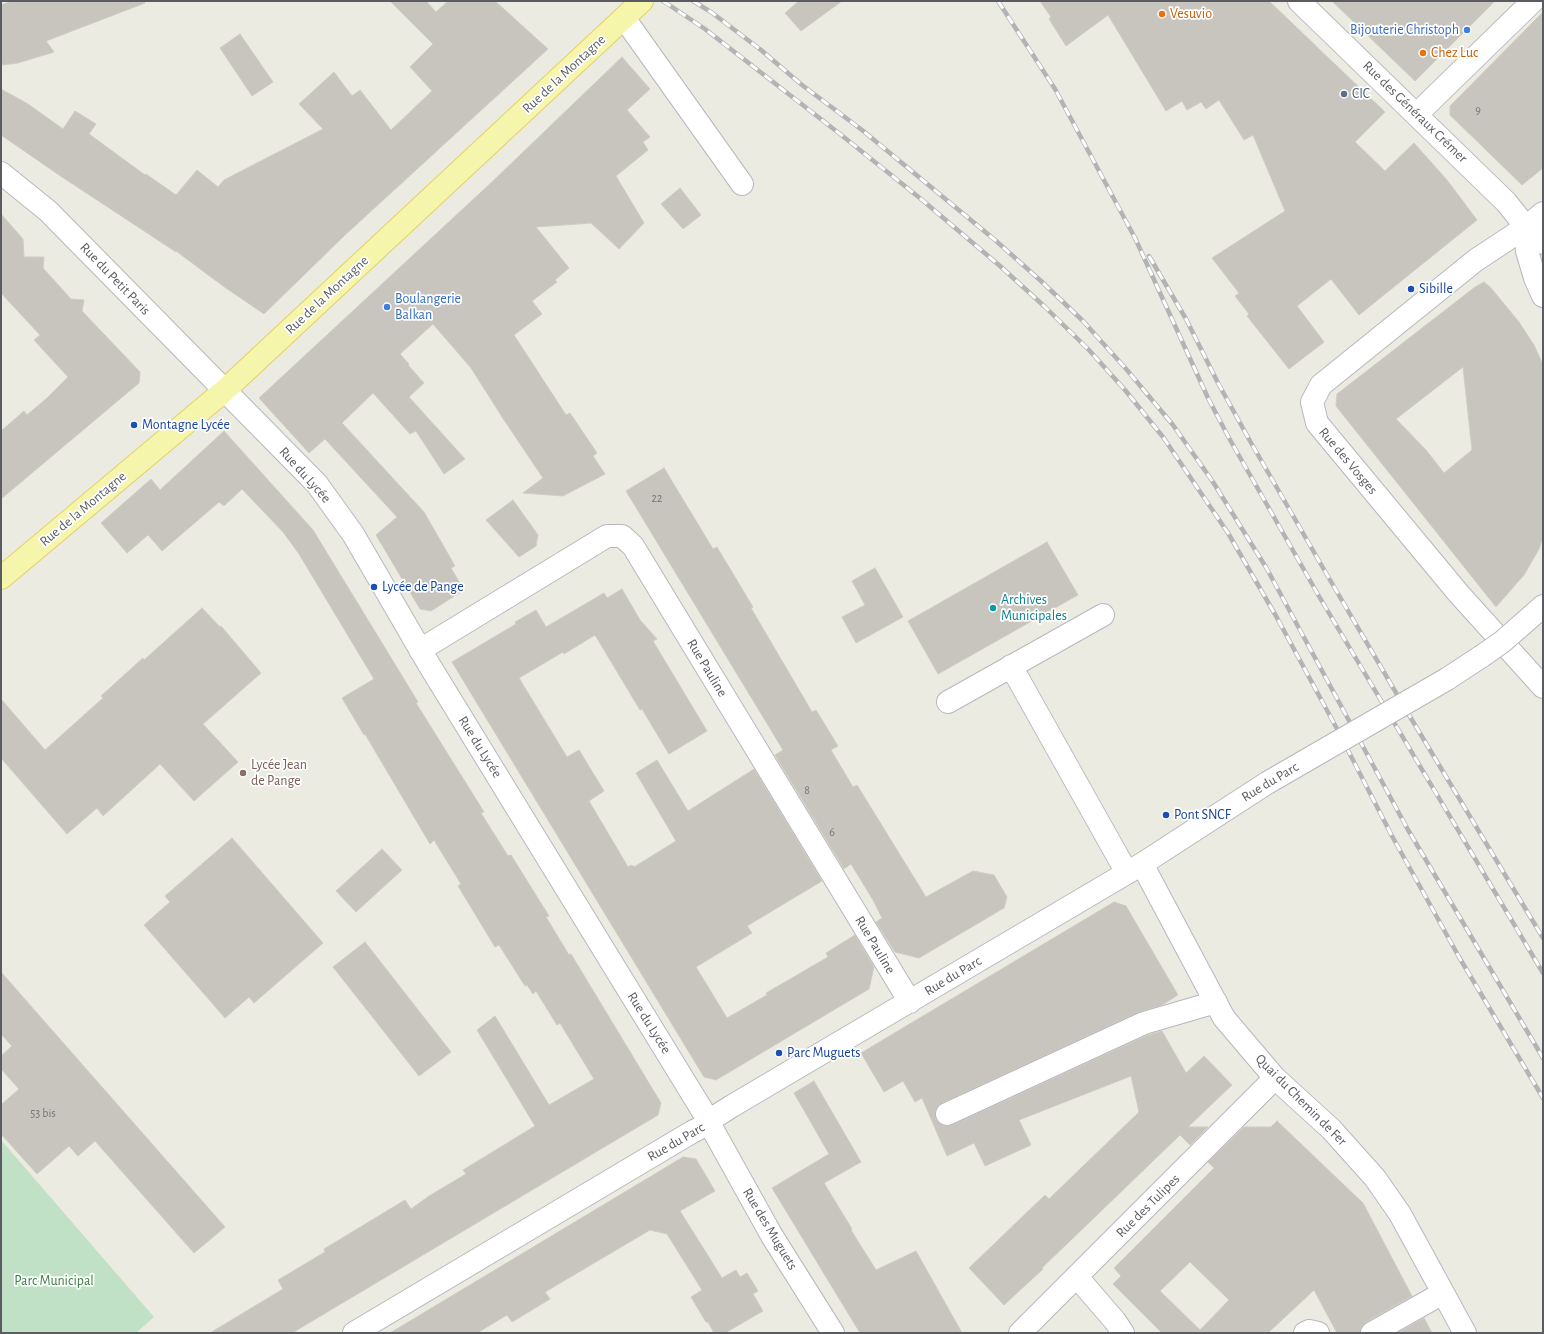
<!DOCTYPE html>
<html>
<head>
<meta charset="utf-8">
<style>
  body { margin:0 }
  #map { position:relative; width:1544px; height:1334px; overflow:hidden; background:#ebebe2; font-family:"Alegreya Sans",sans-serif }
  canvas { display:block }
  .frame { position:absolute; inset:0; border:2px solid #5a5c61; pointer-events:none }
</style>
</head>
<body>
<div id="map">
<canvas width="1544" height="1334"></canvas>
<div class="frame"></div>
</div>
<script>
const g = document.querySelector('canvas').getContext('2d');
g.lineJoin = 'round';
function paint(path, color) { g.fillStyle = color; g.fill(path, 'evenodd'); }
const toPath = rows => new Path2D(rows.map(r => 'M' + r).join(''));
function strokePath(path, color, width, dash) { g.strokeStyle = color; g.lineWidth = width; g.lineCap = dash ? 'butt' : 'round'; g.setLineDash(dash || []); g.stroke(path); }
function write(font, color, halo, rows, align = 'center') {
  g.font = font + ' "Alegreya Sans",sans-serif'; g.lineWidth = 3.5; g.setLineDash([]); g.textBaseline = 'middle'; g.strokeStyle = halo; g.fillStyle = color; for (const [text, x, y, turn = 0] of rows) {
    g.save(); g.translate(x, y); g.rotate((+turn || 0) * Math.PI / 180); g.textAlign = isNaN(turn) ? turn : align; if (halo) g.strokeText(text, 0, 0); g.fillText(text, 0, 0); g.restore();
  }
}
const green = toPath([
  [1,1140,154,1317,136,1333,1,1333]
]);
const building = toPath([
  [13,1,144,1,145,3,46,41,54,52,18,63,1,65,1,5,13,1],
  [390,1,426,1,436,12,448,1,495,1,548,49,344,236,264,314,223,286,176,251,176,252,59,175,1,135,1,89,28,104,63,129,75,111,96,124,89,134,145,175,146,174,176,195,197,170,218,187,224,180,323,129,299,104,334,72,352,96,360,90,391,130,432,91,410,67,433,44,390,1],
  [799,1,842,1,801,31,785,13,799,1],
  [1040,1,1269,1,1385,112,1355,142,1385,171,1414,143,1447,180,1477,220,1359,315,1331,279,1297,306,1324,342,1289,369,1247,316,1249,314,1235,296,1239,293,1212,258,1285,211,1253,135,1244,140,1219,100,1206,109,1201,102,1187,110,1182,101,1166,111,1108,15,1066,46,1049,19,1051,17,1040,1],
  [1332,1,1495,1,1415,81,1332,1],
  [1543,12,1543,168,1522,185,1450,115,1450,106,1543,12],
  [240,34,273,82,252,96,220,48,240,34],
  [622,57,650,89,627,110,650,137,643,142,648,150,616,176,644,223,619,249,591,223,536,227,569,268,555,280,557,282,532,301,542,314,514,335,566,415,570,413,597,453,593,456,605,474,563,496,523,493,543,478,504,420,471,368,433,324,400,354,409,364,408,365,424,383,409,397,465,459,444,474,416,431,410,434,373,393,342,423,424,512,455,566,451,568,464,590,431,611,420,609,376,535,397,517,325,439,309,453,259,398,493,181,622,57],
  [680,188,701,215,683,229,661,204,680,188],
  [1,214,23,239,24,257,44,257,43,268,71,299,84,300,82,311,140,372,139,383,1,499,1,431,24,411,27,415,47,398,68,377,34,340,40,335,1,293,1,214],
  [1484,282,1491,288,1519,322,1534,345,1543,365,1543,537,1539,549,1524,575,1496,607,1336,406,1337,394,1475,287,1484,282],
  [1463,367,1472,450,1444,473,1426,450,1396,419,1463,367],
  [224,431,313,530,418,702,416,703,484,812,481,813,508,856,511,855,549,916,546,917,569,955,571,954,661,1103,658,1115,292,1333,210,1333,283,1289,278,1280,325,1252,324,1249,405,1200,411,1209,429,1196,466,1174,463,1170,535,1126,477,1030,495,1016,549,1105,594,1079,560,1023,557,1025,536,991,533,994,527,985,525,986,499,945,495,947,458,886,461,884,434,840,430,844,365,734,364,735,342,698,374,679,299,554,283,532,242,489,224,506,219,502,162,551,148,535,127,553,101,523,151,479,160,490,224,431],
  [664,468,713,549,717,547,753,607,751,608,812,712,816,710,838,746,831,750,853,787,857,785,926,897,973,871,994,875,1007,897,1004,908,919,958,895,952,876,922,882,918,873,900,851,864,844,869,775,755,783,750,626,491,664,468],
  [513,500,538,535,536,546,519,557,486,520,513,500],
  [1047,542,1078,595,938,674,908,621,1047,542],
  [875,568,903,617,856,643,842,617,865,605,852,581,875,568],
  [622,589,640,620,657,639,653,641,707,731,669,754,642,709,640,710,595,635,564,654,563,652,519,678,567,757,579,750,604,791,589,801,628,867,632,865,634,867,676,841,636,773,657,760,688,811,754,769,822,881,747,926,752,933,696,967,727,1018,767,995,766,993,828,957,826,953,855,935,874,967,869,989,716,1080,704,1077,452,662,516,624,515,622,536,610,546,627,604,593,607,598,622,589],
  [202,608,220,627,221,626,261,673,203,724,238,762,194,801,160,764,103,816,97,808,67,834,1,758,1,699,45,750,103,698,101,696,143,658,144,660,202,608],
  [232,838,323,943,254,1003,249,997,225,1018,144,925,170,902,165,896,232,838],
  [382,849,402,870,356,912,336,891,382,849],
  [1114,902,1126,906,1178,995,1162,1005,1139,1012,942,1103,937,1107,935,1112,936,1120,940,1124,945,1126,952,1125,1148,1035,1162,1031,1186,1073,1204,1056,1232,1085,1188,1127,1208,1127,1190,1145,1180,1135,1042,1268,1043,1269,1004,1305,969,1268,1045,1195,1049,1199,1139,1112,1131,1076,1019,1120,1031,1145,985,1166,974,1143,947,1156,922,1098,915,1102,903,1081,884,1092,861,1053,1114,902],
  [365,942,451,1052,419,1076,333,967,365,942],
  [1,972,225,1227,194,1253,95,1141,78,1156,69,1146,37,1174,1,1134,1,1105,19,1089,1,1069,1,1056,12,1046,1,1034,1,972],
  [814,1081,861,1162,824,1183,852,1229,851,1230,876,1270,916,1251,962,1333,860,1333,772,1188,829,1154,794,1093,814,1081],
  [1277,1121,1363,1203,1412,1296,1366,1322,1361,1327,1360,1333,1337,1333,1314,1290,1268,1333,1162,1333,1113,1284,1121,1276,1114,1268,1214,1168,1208,1162,1244,1127,1271,1127,1277,1121],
  [1190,1262,1229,1300,1200,1330,1160,1291,1190,1262],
  [683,1157,696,1159,715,1191,680,1211,722,1278,736,1270,740,1277,747,1273,758,1291,753,1294,763,1311,725,1333,714,1333,708,1322,706,1322,691,1297,702,1290,667,1234,650,1230,545,1292,550,1299,512,1322,507,1315,477,1333,390,1333,683,1157],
  [1424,1318,1432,1333,1397,1333,1424,1318]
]);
const minor = toPath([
  [1299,1,1506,202,1526,227,1543,243],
  [624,18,742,184],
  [1417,114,1533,1],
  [1,173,48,211,317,484,353,534,428,663,710,1123,713,1130,772,1236,833,1333],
  [1543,213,1526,227,1476,260,1321,385,1312,402,1317,423,1459,594,1543,687],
  [1526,227,1527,251,1535,278,1543,296],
  [1517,629,1543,606],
  [420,650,607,536,622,536,633,546,910,1002],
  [1011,666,1127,873],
  [1447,679,1482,656],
  [948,702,1103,615],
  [1142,864,1224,1018,1275,1078,1331,1129,1375,1178,1400,1214,1465,1333],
  [947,1114,1144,1023,1216,1002],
  [1077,1277,1115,1321,1123,1333],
  [354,1333,692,1132,710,1123,713,1118,732,1106,1142,864,1267,783],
  [1020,1333,1275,1078],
  [1305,1333,1309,1331,1318,1333],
  [1372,1333,1443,1293]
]);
const major = toPath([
  [1,578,224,391,642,1]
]);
const rail = toPath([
  [663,1,705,29,840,134,921,199,1000,266,1044,306,1089,350,1125,390,1163,437,1228,533,1276,616,1336,727,1392,836,1459,957,1543,1098],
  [693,1,711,12,761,50,802,85,862,130,995,240,1041,281,1083,321,1127,370,1173,425,1213,482,1267,569,1407,828,1543,1058],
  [998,1,1055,89,1135,238,1208,398,1229,438,1320,598,1543,973],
  [1149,256,1186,319,1218,383,1250,441,1330,580,1412,720,1543,938]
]);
const minorBridge = toPath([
  [1482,656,1502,642,1517,629],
  [1267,783,1447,679]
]);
const markers = [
  [1162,14,4,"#e8710a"],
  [1467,30,4,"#3f7fe0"],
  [1423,53,4,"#e8710a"],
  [1344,94,4,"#5c6f8a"],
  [1411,289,4,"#1a4fb4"],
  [387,307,4,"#3f7fe0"],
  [134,425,4,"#1a4fb4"],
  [374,587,4,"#1a4fb4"],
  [993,608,4,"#0f9aa8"],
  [243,773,4,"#8d6e63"],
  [1166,815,4,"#1a4fb4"],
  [779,1053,4,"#1a4fb4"]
];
const numberNames = [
  ["9",1478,110],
  ["22",657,498],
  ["8",807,790],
  ["6",832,832],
  ["53 bis",43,1113]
];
const foodNames = [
  ["Vesuvio",1170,14],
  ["Chez Luc",1431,53]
];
const shopNames = [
  ["Bijouterie Christoph",1459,30],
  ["Boulangerie",395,299,"left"],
  ["Balkan",395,315,"left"]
];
const streetNames = [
  ["Rue de la Montagne",564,74,-43],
  ["Rue des Généraux Crémer",1415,112,44],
  ["Rue du Petit Paris",115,279,46],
  ["Rue de la Montagne",327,295,-43],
  ["Rue des Vosges",1348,461,50],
  ["Rue du Lycée",305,475,48],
  ["Rue de la Montagne",83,509,-40],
  ["Rue Pauline",707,668,59],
  ["Rue du Lycée",480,747,58],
  ["Rue du Parc",1270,782,-31],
  ["Rue Pauline",875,945,59],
  ["Rue du Parc",953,976,-31],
  ["Rue du Lycée",649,1023,58],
  ["Quai du Chemin de Fer",1301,1100,45],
  ["Rue du Parc",676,1142,-30],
  ["Rue des Tulipes",1148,1206,-45],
  ["Rue des Muguets",770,1229,59]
];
const serviceNames = [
  ["CIC",1352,94]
];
const transitNames = [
  ["Sibille",1419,289],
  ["Montagne Lycée",142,425],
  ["Lycée de Pange",382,587],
  ["Pont SNCF",1174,815],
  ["Parc Muguets",787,1053]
];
const cultureNames = [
  ["Archives",1001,600],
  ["Municipales",1001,616]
];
const educationNames = [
  ["Lycée Jean",251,765],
  ["de Pange",251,781]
];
const parkNames = [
  ["Parc Municipal",54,1281]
];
paint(green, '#c0e1c5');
paint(building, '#c7c5be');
strokePath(building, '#cfcdc1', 1);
strokePath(minor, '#b7b8bd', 24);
strokePath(major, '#e3d264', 24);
strokePath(minor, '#fff', 22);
strokePath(major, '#f6f5ac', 22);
strokePath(rail, '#b2b3b3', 4.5);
strokePath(rail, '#fff', 3, [9]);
strokePath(minorBridge, '#b7b8bd', 24, []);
strokePath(minorBridge, '#fff', 22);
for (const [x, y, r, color] of markers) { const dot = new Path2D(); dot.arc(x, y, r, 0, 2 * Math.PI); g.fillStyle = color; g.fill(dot); strokePath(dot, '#fff', 1.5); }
write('12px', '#757678', null, numberNames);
write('14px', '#c56008', '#fff', foodNames, 'left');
write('14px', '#366cbe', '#fff', shopNames, 'right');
write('14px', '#5a5c61', '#fff', streetNames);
write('14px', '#4e5e75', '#fff', serviceNames, 'left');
write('14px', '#164399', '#fff', transitNames, 'left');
write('14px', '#0d838f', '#fff', cultureNames, 'left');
write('14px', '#785e54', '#fff', educationNames, 'left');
write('14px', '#3c7e49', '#fff', parkNames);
</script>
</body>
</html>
